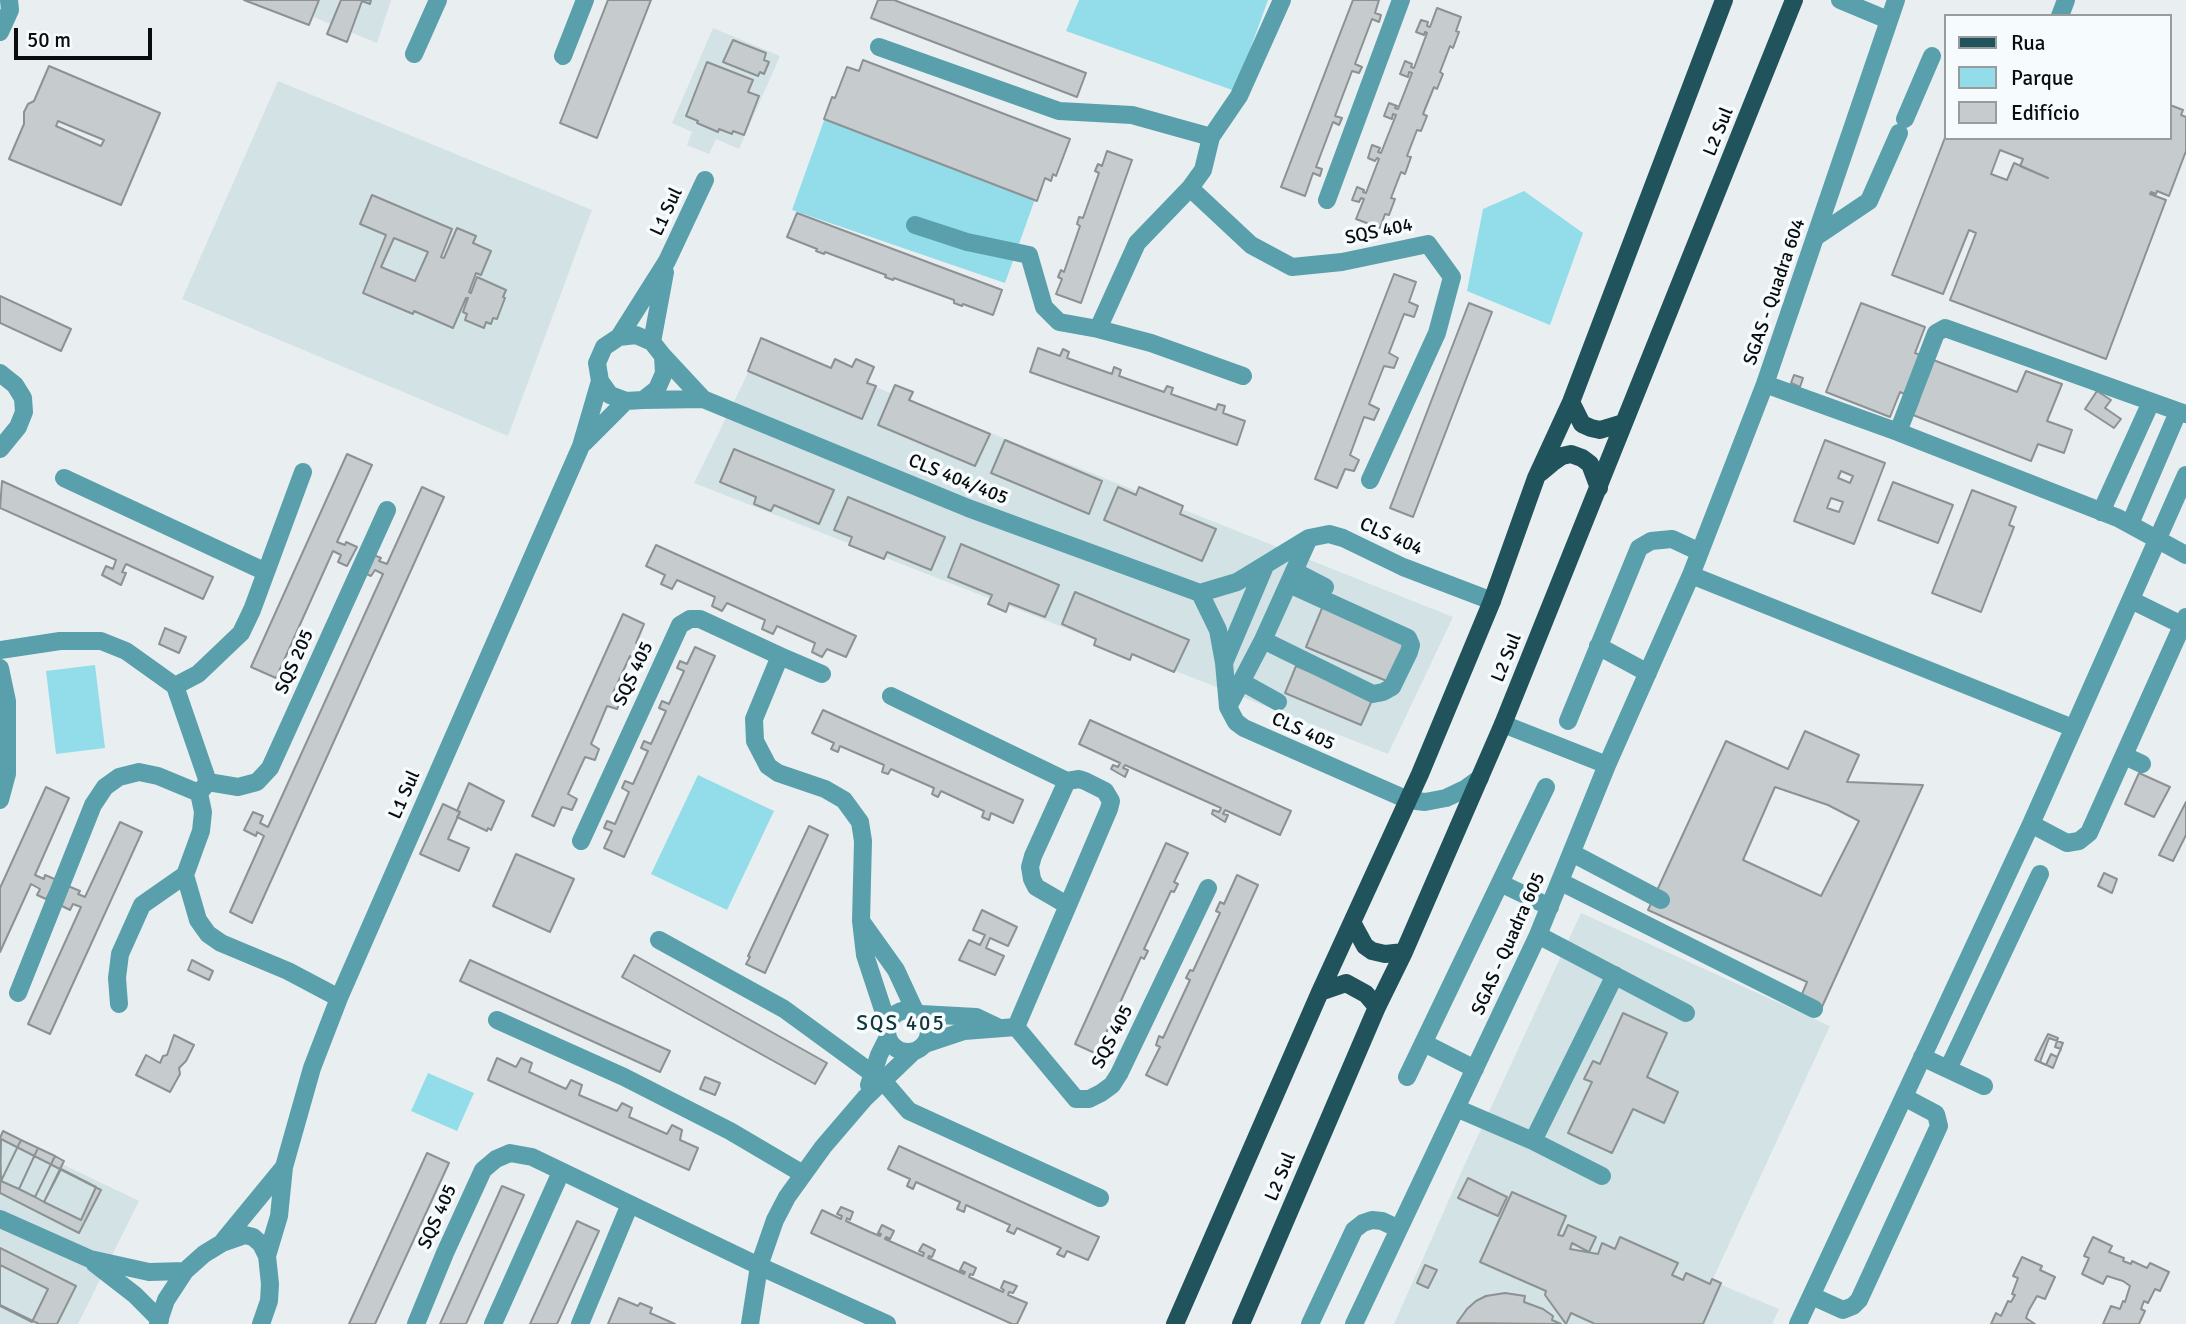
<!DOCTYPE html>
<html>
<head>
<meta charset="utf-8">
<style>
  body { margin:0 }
  #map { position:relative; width:2186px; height:1324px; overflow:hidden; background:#e9eff0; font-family:Signika,sans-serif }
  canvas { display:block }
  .legend { position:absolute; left:1944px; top:14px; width:228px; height:126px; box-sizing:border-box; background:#f6fcfd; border:2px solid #989c9d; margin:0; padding:9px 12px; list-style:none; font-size:21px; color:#0a0c0d }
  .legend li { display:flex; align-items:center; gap:14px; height:35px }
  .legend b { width:35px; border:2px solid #989c9d }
  .scale { position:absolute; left:14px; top:28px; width:138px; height:32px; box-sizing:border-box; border:4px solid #0a0c0d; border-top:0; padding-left:9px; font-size:21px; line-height:24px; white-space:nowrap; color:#0a0c0d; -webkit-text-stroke:5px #f6fcfd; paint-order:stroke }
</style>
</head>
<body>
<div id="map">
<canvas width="2186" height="1324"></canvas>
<ul class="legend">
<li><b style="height:9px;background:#20535b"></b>Rua</li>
<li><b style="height:19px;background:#92dde9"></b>Parque</li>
<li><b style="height:19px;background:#c6cccd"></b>Edifício</li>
</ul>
<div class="scale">50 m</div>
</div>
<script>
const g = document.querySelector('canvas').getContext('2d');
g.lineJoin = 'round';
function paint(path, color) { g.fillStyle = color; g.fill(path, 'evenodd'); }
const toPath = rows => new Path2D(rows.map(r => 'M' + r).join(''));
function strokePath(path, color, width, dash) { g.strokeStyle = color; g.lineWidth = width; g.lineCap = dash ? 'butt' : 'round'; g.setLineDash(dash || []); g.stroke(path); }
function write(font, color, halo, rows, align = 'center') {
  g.font = font + ' Signika,sans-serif'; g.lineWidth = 7; g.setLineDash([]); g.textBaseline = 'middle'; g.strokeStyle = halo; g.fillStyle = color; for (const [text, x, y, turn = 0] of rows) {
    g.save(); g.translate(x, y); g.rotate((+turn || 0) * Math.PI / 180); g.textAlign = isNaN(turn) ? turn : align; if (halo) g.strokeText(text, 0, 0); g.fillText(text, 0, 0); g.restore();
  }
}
const built = toPath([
  [272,0,391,0,377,43],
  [713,28,780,56,739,149,716,139,709,154,687,145,692,132,672,123],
  [278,81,592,210,508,436,182,299],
  [760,341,1453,617,1388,754,694,483,745,379],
  [1581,913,1830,1026,1712,1281,1779,1309,1772,1324,1394,1324,1463,1168],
  [0,1134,139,1201,78,1324,0,1324]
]);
const green = toPath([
  [1079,0,1268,0,1235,91,1066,31],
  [826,115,1039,188,1005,283,792,210],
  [1524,191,1583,233,1550,325,1467,291,1483,209],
  [95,665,105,748,56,754,46,671],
  [698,775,774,811,727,910,651,874],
  [428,1073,474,1093,457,1131,411,1111]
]);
const building = toPath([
  [244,0,319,0,309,25,244,0],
  [341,0,371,0,370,4,362,1,347,42,327,34,341,0],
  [608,0,651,0,597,138,560,123,608,0],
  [878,0,894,0,1086,73,1077,97,871,18,878,0],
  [1353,0,1379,0,1375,13,1381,15,1379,22,1372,19,1355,64,1362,67,1359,73,1352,71,1335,116,1342,118,1339,125,1333,122,1316,167,1322,169,1320,176,1313,173,1305,196,1281,187,1353,0],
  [1437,8,1461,17,1456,31,1459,32,1453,48,1450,46,1440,72,1443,74,1437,89,1434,87,1423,114,1427,116,1421,131,1417,130,1407,156,1411,157,1405,174,1401,172,1391,198,1395,199,1389,215,1385,214,1380,228,1356,219,1364,199,1361,198,1359,202,1352,200,1357,187,1364,190,1363,192,1366,193,1379,159,1377,158,1375,161,1368,158,1372,145,1380,148,1378,152,1381,153,1396,115,1393,114,1392,119,1384,116,1389,103,1397,106,1395,108,1398,109,1412,73,1409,72,1408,77,1400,74,1405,61,1412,64,1411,67,1414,68,1427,33,1425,32,1424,35,1416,32,1421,20,1428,22,1427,26,1430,27,1437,8],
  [733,40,766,53,764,60,769,62,764,74,760,72,758,76,723,62,733,40],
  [863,60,1070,139,1056,176,1053,174,1051,181,1045,178,1037,201,824,119,832,97,835,98,847,67,859,71,863,60],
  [707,62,753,80,748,92,759,96,744,135,733,131,732,134,719,129,718,132,697,123,698,121,686,116,707,62],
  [49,66,160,113,121,205,9,159,24,124,24,112,28,104,34,101,49,66],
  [58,121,104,140,101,146,56,126,58,121],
  [2170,105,2183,110,2181,115,2186,117,2186,151,2169,196,2157,191,2156,194,2151,192,2150,194,2166,200,2106,359,1950,300,1976,233,1969,230,1943,294,1892,275,1946,135,1946,138,2170,138,2170,105],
  [2000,150,2023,159,2020,166,2048,178,2014,163,2007,180,1991,174,2000,150],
  [1107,151,1132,160,1081,303,1056,294,1062,279,1058,277,1061,270,1064,272,1080,226,1077,224,1079,217,1083,218,1099,173,1095,171,1098,164,1102,166,1107,151],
  [372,195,452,229,441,257,444,258,457,228,476,236,473,243,491,251,481,275,476,273,469,292,471,293,477,277,506,290,503,297,505,298,497,319,493,318,491,324,486,322,484,328,465,320,467,314,463,312,468,298,466,298,453,328,414,311,413,314,363,293,386,235,360,224,372,195],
  [394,238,428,252,415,281,381,267,394,238],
  [797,213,1002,290,993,315,963,304,962,306,954,303,954,300,894,278,893,280,885,277,886,275,825,252,824,254,816,251,817,249,787,237,797,213],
  [1394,274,1416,282,1409,302,1418,306,1414,317,1404,314,1389,353,1398,358,1394,368,1384,366,1369,404,1379,409,1374,420,1364,417,1350,455,1359,460,1354,471,1345,469,1337,488,1315,479,1394,274],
  [0,296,71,329,61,351,0,323,0,296],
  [1469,303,1492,312,1413,517,1390,508,1469,303],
  [1861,303,1925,327,1915,353,2017,392,2026,371,2062,384,2047,421,2072,430,2064,453,2038,444,2031,461,1913,415,1919,400,1900,392,1890,417,1826,392,1861,303],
  [761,338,831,368,835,359,852,367,856,359,874,367,867,383,876,386,862,419,748,371,761,338],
  [1038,348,1060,356,1063,349,1069,352,1067,358,1112,374,1114,367,1121,370,1119,376,1164,392,1167,386,1173,388,1171,394,1216,410,1218,404,1225,406,1223,413,1245,421,1237,445,1030,372,1038,348],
  [1794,375,1803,378,1800,387,1791,383,1794,375],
  [895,385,913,392,909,400,990,434,975,466,878,425,895,385],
  [2097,391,2111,400,2105,408,2121,419,2114,428,2085,409,2097,391],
  [1005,440,1102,481,1089,514,991,473,1005,440],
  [1825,440,1885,463,1854,544,1794,521,1825,440],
  [1841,471,1853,476,1850,483,1838,478,1841,471],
  [1831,498,1843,502,1839,512,1827,508,1831,498],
  [734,449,834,490,819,524,774,505,771,511,754,504,756,497,720,482,734,449],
  [347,454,372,465,337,542,345,545,346,542,357,547,347,566,338,562,341,555,333,551,276,678,251,667,347,454],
  [2,481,213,577,203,599,126,564,122,572,126,573,121,585,102,575,106,566,113,569,116,560,0,508,2,481],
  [1893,482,1953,505,1938,543,1878,520,1893,482],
  [422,487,444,497,252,923,230,912,264,836,257,832,256,836,244,830,253,812,263,816,260,823,268,827,383,574,375,570,371,576,362,572,369,553,381,558,379,561,387,564,422,487],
  [1118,487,1136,495,1139,487,1183,506,1180,514,1216,529,1202,561,1104,520,1118,487],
  [1972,490,2016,507,2009,525,2014,527,1981,612,1932,593,1972,490],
  [848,497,945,537,931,570,887,552,884,559,849,545,852,537,834,530,848,497],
  [961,544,1059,585,1045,617,1009,603,1006,612,988,604,992,595,948,577,961,544],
  [656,545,856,636,846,657,827,649,822,657,812,652,815,643,777,626,773,634,762,629,765,620,727,603,722,611,712,606,715,597,677,580,672,589,661,584,665,575,646,566,656,545],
  [1075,592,1189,640,1174,672,1132,654,1130,660,1094,645,1096,639,1062,624,1075,592],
  [1325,601,1409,638,1389,682,1306,647,1325,601],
  [623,614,644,624,636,643,644,649,640,659,630,656,613,693,622,699,617,709,607,706,591,744,599,749,595,760,585,757,568,794,577,799,572,810,562,807,554,826,532,816,623,614],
  [165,628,186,637,179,653,159,644,165,628],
  [695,647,715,656,624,857,604,848,612,831,604,828,607,821,615,824,629,792,622,788,625,781,633,784,648,751,641,748,644,741,651,744,666,711,659,708,662,701,669,704,684,671,677,668,680,661,687,664,695,647],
  [1296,666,1373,698,1361,725,1285,693,1296,666],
  [823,710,1023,800,1013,823,991,813,989,820,982,817,984,811,941,791,938,797,932,794,934,788,891,769,888,774,882,772,884,765,840,746,838,752,831,749,834,743,812,733,823,710],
  [1090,720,1291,811,1280,835,1225,810,1223,814,1228,815,1225,822,1212,814,1213,810,1219,812,1221,808,1125,765,1123,768,1128,770,1125,777,1111,769,1113,765,1118,767,1120,763,1079,744,1090,720],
  [1805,731,1859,755,1847,782,1923,785,1821,1009,1800,999,1807,982,1648,910,1726,741,1788,769,1805,731],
  [1775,787,1828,805,1859,821,1821,896,1743,860,1775,787],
  [2139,773,2170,787,2154,817,2125,804,2139,773],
  [469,783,504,801,491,830,488,828,487,831,457,817,460,812,457,811,469,783],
  [46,787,69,798,35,875,44,879,45,875,57,880,46,899,37,895,40,889,31,884,0,952,0,888,46,787],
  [2186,802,2186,835,2173,861,2159,855,2186,802],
  [443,804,460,812,448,839,469,848,459,871,420,854,443,804],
  [120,822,142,832,50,1034,28,1024,81,907,73,904,70,910,60,905,68,886,80,891,78,894,85,897,120,822],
  [809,826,828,835,765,973,746,964,750,957,748,956,809,826],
  [1166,843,1188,853,1174,882,1178,884,1174,892,1171,891,1144,949,1148,951,1144,959,1141,957,1114,1016,1118,1018,1114,1026,1110,1024,1097,1054,1075,1044,1166,843],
  [516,854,574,879,550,932,493,906,516,854],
  [2104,873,2117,879,2112,893,2098,886,2104,873],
  [1237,875,1258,885,1167,1085,1146,1075,1160,1047,1156,1045,1159,1036,1163,1038,1190,980,1186,978,1190,970,1193,971,1220,913,1216,911,1220,902,1224,904,1237,875],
  [982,910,1017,927,1008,946,990,938,986,948,1004,956,995,975,959,960,969,940,980,945,985,935,973,930,982,910],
  [634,955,827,1063,815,1084,622,977,634,955],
  [192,960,213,971,209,980,188,970,192,960],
  [470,960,670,1051,660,1072,460,981,470,960],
  [1623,1013,1667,1033,1647,1077,1678,1092,1664,1123,1633,1109,1612,1153,1568,1133,1592,1082,1584,1079,1593,1061,1600,1064,1623,1013],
  [2048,1034,2058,1038,2055,1047,2061,1049,2057,1057,2051,1054,2046,1065,2035,1060,2048,1034],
  [174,1035,194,1045,186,1061,179,1068,180,1074,170,1092,136,1075,146,1055,160,1063,163,1056,167,1055,174,1035],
  [2049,1038,2063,1043,2053,1068,2040,1062,2049,1038],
  [497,1058,516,1067,521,1058,532,1063,529,1072,566,1089,571,1080,582,1085,579,1095,617,1111,622,1103,632,1108,629,1117,667,1134,672,1125,682,1130,680,1140,698,1148,689,1170,488,1080,497,1058],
  [705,1077,720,1083,715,1095,700,1089,705,1077],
  [3,1131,21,1140,1,1181,0,1138,3,1131],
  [1,1139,101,1190,79,1233,0,1193,1,1139],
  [21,1140,38,1148,19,1189,1,1181,21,1140],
  [899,1146,1099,1237,1088,1260,1067,1251,1064,1257,1057,1254,1061,1248,1017,1228,1014,1234,1007,1231,1010,1225,966,1205,964,1212,957,1209,960,1202,916,1182,913,1189,907,1186,910,1179,888,1169,899,1146],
  [38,1148,55,1156,35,1197,19,1189,38,1148],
  [427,1153,449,1163,375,1324,349,1324,427,1153],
  [55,1156,64,1161,44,1202,35,1197,55,1156],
  [61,1169,96,1187,81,1220,44,1202,61,1169],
  [1468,1178,1507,1197,1498,1216,1458,1198,1468,1178],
  [502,1186,524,1195,466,1324,440,1324,502,1186],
  [1512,1192,1566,1216,1558,1235,1563,1236,1568,1225,1596,1237,1589,1252,1572,1243,1570,1249,1598,1254,1602,1243,1615,1249,1620,1237,1678,1263,1672,1275,1683,1280,1686,1273,1710,1284,1712,1279,1721,1283,1703,1324,1595,1324,1571,1313,1566,1324,1545,1295,1546,1291,1480,1262,1512,1192],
  [841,1207,853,1212,850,1220,847,1218,846,1221,870,1232,880,1236,881,1234,878,1233,882,1225,894,1231,890,1239,886,1237,885,1239,923,1256,924,1253,919,1251,923,1244,935,1250,932,1257,929,1256,928,1258,964,1274,965,1272,960,1270,964,1262,976,1268,973,1275,970,1274,969,1277,1003,1292,1004,1290,1001,1288,1004,1281,1017,1286,1013,1293,1009,1292,1008,1295,1027,1303,1017,1324,1012,1324,811,1233,822,1210,841,1219,842,1216,837,1214,841,1207],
  [577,1221,599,1231,557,1324,530,1324,577,1221],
  [2093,1237,2112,1246,2109,1252,2124,1258,2123,1261,2131,1264,2132,1261,2147,1268,2150,1263,2169,1272,2160,1291,2155,1289,2148,1303,2144,1301,2141,1309,2145,1311,2139,1324,2103,1324,2111,1306,2120,1309,2123,1301,2125,1302,2130,1286,2123,1281,2107,1276,2103,1284,2082,1274,2089,1258,2084,1256,2093,1237],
  [0,1248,76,1286,57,1324,39,1324,0,1305,0,1248],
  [2022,1257,2042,1266,2040,1270,2055,1277,2045,1299,2037,1296,2029,1310,2026,1318,2035,1324,1991,1324,1996,1313,2001,1316,2008,1301,2011,1302,2015,1295,2012,1294,2018,1278,2013,1276,2022,1257],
  [0,1265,48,1289,32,1322,0,1306,0,1265],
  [1425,1265,1437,1270,1428,1288,1417,1283,1425,1265],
  [1505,1293,1525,1296,1524,1302,1543,1309,1553,1316,1552,1320,1561,1324,1457,1323,1467,1309,1476,1301,1486,1296,1505,1293],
  [619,1298,638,1306,640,1303,652,1308,650,1313,675,1324,608,1324,619,1298]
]);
const minor = toPath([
  [1840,0,1888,20],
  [2060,16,2066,0],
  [0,32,10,10,9,0],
  [879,47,1059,111,1132,115,1211,137],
  [414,54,438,0],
  [563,56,585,0],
  [1905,119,1932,56],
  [1190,188,1251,245,1292,267,1342,262,1428,244,1452,277,1437,333,1370,480],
  [1327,200,1401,0],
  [915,225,967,242,1029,255,1044,307,1059,322,1098,329],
  [1817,236,1869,201,1899,133],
  [619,337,667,261,705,180],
  [652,342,665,272],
  [663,356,703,399],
  [0,373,15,385,23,398,24,412,18,427,0,449],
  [1243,376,1151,343,1098,329,1137,243,1190,188,1203,170,1211,137,1239,96,1282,0],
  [1765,384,1898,432,2118,518,2186,555],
  [643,400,703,399,968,508,1200,593],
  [1898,432,1936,333,1945,328,2186,414],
  [584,443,626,401],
  [64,478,266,572],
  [2101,512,2151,402],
  [2130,524,2178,412],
  [1294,571,1325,587],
  [1691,575,2073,728],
  [1200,593,1218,630,1224,663,1228,707,1236,722,1244,728,1408,800,1425,802,1446,798,1465,789,1480,778],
  [1200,593,1237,582,1309,538,1329,534,1343,538,1403,567,1492,601],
  [2131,600,2182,625],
  [1263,640,1373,694,1383,692,1392,687,1409,652,1411,645,1408,638,1289,584],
  [1598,646,1648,673],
  [0,650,60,641,101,641,126,651,175,686,208,782,199,793,203,812,201,831,185,875,198,920,208,934,221,943,288,971,339,998],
  [1224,663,1265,566],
  [0,668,7,701,7,774,0,800],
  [822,674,780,656,754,719,755,741,768,766,778,773,825,789,844,800,860,822,863,841,861,921,865,955,888,1025],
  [1242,682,1278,702],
  [175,686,198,674,241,633,252,610,303,472],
  [891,696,1067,781,1079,779,1085,781,1105,791,1111,801,1109,809,1016,1027,964,1031,925,1044],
  [1228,707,1263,640,1309,538],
  [1568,721,1639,548,1651,541,1672,539,1700,552],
  [1503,724,1607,765],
  [2125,756,2142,764],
  [208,782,238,787,257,782,270,768,387,510],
  [2031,824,2067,843,2079,841,2089,833,2186,617],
  [581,841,680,625,690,619,700,619,780,656],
  [1572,853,1661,900],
  [1561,882,1814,1009],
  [1500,883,1550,907],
  [1067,905,1036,887,1032,879,1030,867,1033,856,1067,781],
  [861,921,896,970,915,1011],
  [1538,935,1686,1013],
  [659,940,784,1009,884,1082,909,1111,1100,1198],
  [18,993,93,805,105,787,119,777,139,772,158,776,199,793],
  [119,1004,117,978,120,954,142,905,185,875],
  '887 1031a21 21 0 1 1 42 0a21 21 0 1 1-42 0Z',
  [921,1014,976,1017,997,1027],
  [497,1020,624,1077,730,1131,803,1174],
  [1016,1027,1076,1099,1089,1099,1101,1093,1112,1085,1119,1074,1208,888],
  [1424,1043,1475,1069],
  [1922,1057,1984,1086],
  [1948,1069,2040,874],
  [1407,1077,1546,787],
  [869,1085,879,1055,888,1037],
  [1456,1108,1533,1141,1602,1176],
  [1533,1141,1615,975],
  [0,1219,90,1259,149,1272,185,1271],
  [224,1240,284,1167],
  [267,1256,279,1216,284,1167,312,1068,339,998,581,446,600,381,597,363,604,347,619,337,636,335,652,342,663,356,664,373,657,389,643,400,626,401,610,395,600,381],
  [95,1264,135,1295,160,1320],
  [1812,1296,1843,1310,1853,1306,1859,1300,1939,1126,1936,1114,1904,1097],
  [158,1324,166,1300,185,1271,204,1254,222,1243,245,1235,253,1237,261,1244,267,1256,270,1284,269,1301,261,1324],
  [416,1324,445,1253,483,1170,496,1159,510,1153,532,1157,759,1266,887,1324],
  [493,1324,561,1172],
  [580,1324,630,1204],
  [750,1324,759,1266,775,1220,787,1197,823,1147,865,1098,914,1051],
  [1310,1324,1354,1230,1363,1223,1372,1220,1382,1221,1399,1229],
  [1354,1324,1538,935,1607,765,1691,575,1765,384,1896,0],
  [1798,1324,2031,824,2186,475]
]);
const major = toPath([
  [1571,402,1582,424,1591,428,1600,430,1623,423],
  [1540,473,1552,463,1562,456,1571,454,1582,458,1590,464,1599,488],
  [1353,924,1365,946,1372,951,1385,954,1404,952],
  [1320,992,1346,983,1366,994,1377,1007],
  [1175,1324,1320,992,1420,774,1492,601,1536,478,1571,402,1724,0],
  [1241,1324,1377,1007,1404,952,1503,724,1794,0]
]);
const streetNames = [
  ["L2 Sul",1719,132,-68],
  ["L1 Sul",667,212,-65],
  ["SQS 404",1379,232,-12],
  ["SGAS - Quadra 604",1775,292,-71],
  ["CLS 404/405",958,480,22],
  ["CLS 404",1391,537,24],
  ["L2 Sul",1507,658,-68],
  ["SQS 205",295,662,-66],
  ["SQS 405",634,674,-65],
  ["CLS 405",1303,732,24],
  ["L1 Sul",405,795,-66],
  ["SGAS - Quadra 605",1509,944,-66],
  ["SQS 405",1113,1037,-63],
  ["L2 Sul",1281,1177,-67],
  ["SQS 405",438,1217,-66]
];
const neighbourhoodNames = [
  ["SQS 405",901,1024]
];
paint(built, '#d3e2e5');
paint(green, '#92dde9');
paint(building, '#c6cccd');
strokePath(building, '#8c9293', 2);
strokePath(minor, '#59a0ac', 18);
strokePath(major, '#20535b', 18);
write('19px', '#0a0c0d', '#f6fcfd', streetNames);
g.letterSpacing = '2px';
write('21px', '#14363b', '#f6fcfd', neighbourhoodNames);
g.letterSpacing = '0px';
</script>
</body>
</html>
